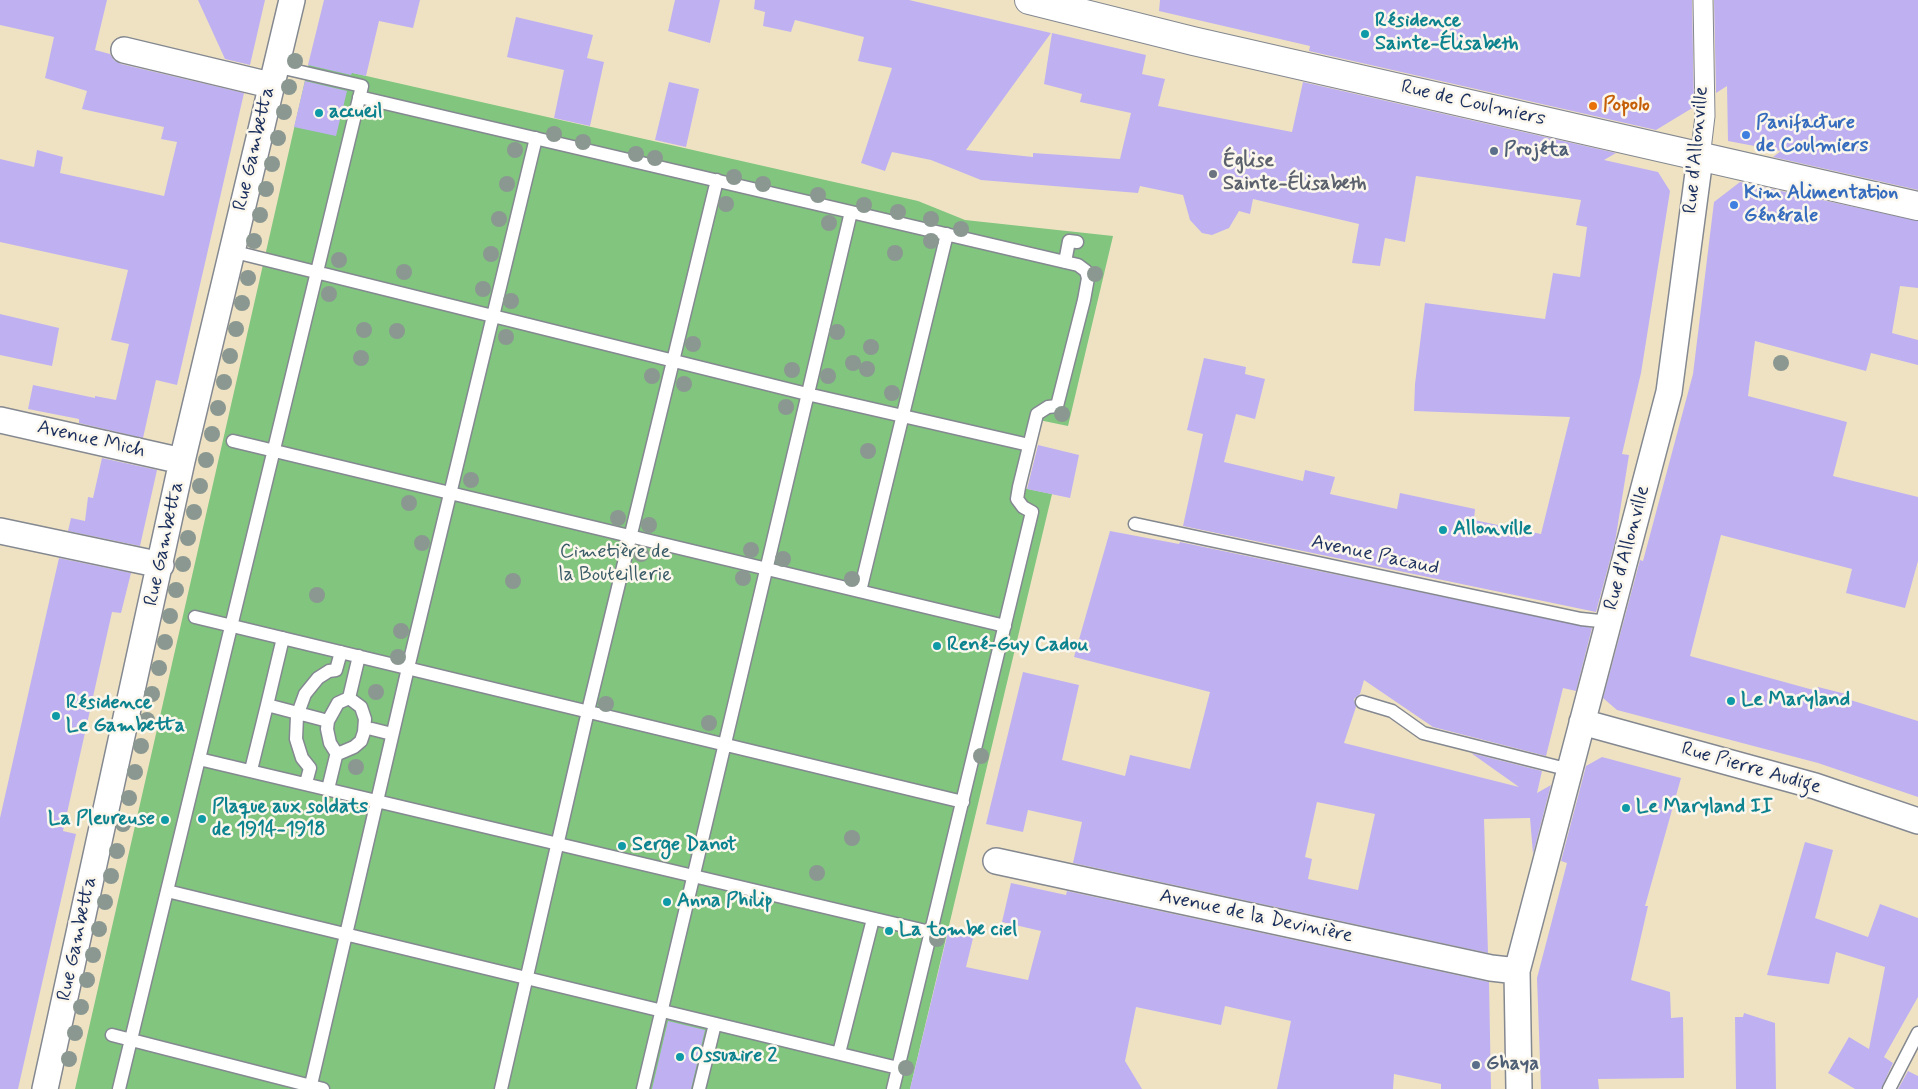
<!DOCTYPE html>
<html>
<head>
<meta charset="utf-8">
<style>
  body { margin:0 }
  canvas { display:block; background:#eee2c3 }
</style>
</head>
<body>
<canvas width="1918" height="1089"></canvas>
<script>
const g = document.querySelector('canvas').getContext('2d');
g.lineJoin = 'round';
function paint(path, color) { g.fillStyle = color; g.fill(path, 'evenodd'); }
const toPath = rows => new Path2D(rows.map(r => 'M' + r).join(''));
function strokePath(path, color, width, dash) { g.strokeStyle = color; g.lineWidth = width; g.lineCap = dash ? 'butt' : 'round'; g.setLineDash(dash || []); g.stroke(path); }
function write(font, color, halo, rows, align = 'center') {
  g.font = font + ' Mynerve,sans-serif'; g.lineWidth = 5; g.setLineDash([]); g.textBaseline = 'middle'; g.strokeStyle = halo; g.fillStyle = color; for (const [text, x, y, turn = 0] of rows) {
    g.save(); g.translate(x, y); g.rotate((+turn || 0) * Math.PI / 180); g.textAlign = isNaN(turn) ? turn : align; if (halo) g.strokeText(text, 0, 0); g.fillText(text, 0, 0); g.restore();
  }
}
const green = toPath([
  [309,63,918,201,965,220,1113,236,1068,426,1039,420,1023,488,1052,494,910,1089,75,1089]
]);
const building = toPath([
  [0,0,107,0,95,50,110,54,114,60,121,64,244,93,177,385,156,380,143,438,79,423,79,419,28,409,33,385,95,398,95,396,116,400,129,344,111,340,128,270,0,242,0,159,34,167,37,150,63,157,60,173,164,196,177,142,161,139,164,127,82,109,87,91,45,78,54,37,0,25],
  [198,0,265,0,250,65,225,59],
  [324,0,420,0,413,28,379,21,366,76,352,73,351,75,308,65],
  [675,0,720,0,710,43,668,31],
  [755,0,909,0,1051,33,966,150,1033,157,1033,153,1120,159,1131,113,1080,102,1082,94,1044,84,1052,33,1146,55,1142,74,1165,79,1158,106,1292,132,1303,82,1616,153,1604,160,1658,172,1670,191,1641,373,1622,454,1629,455,1615,542,1596,612,1183,526,1203,434,1187,430,1204,358,1246,367,1245,374,1265,379,1255,419,1236,414,1224,462,1303,481,1305,470,1335,477,1330,494,1397,509,1400,493,1475,509,1474,520,1541,534,1570,417,1414,411,1415,384,1425,303,1545,319,1553,273,1580,277,1587,227,1576,225,1581,200,1416,176,1405,242,1385,238,1380,266,1352,263,1359,224,1253,199,1250,214,1239,211,1229,228,1212,235,1202,233,1190,220,1183,195,1140,186,1138,193,981,180,931,160,892,152,885,171,861,163,892,68,858,61,864,37,795,20,791,32,763,26,765,12,754,9],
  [1160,0,1692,0,1694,107,1656,130,1309,51,1310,46,1159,11],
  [1714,0,1918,0,1918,190,1773,157,1781,151,1728,141,1727,86,1716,93],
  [516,17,593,35,587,58,604,62,590,126,554,118,564,70,507,57],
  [305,81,347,91,336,136,294,127],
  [669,82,699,89,686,147,655,140],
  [1740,182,1918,221,1918,288,1900,286,1892,333,1918,340,1918,365,1871,353,1866,371,1755,341,1748,396,1847,422,1833,476,1918,497,1918,561,1905,608,1846,593,1852,569,1721,535,1690,656,1817,691,1818,687,1846,694,1844,698,1918,721,1918,797,1818,763,1617,710,1603,698,1640,560,1643,561,1693,374,1714,202],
  [0,314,59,328,52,366,0,355],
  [1038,445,1079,455,1070,498,1027,489],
  [102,458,157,470,140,546,68,531,71,518,85,521,88,497,93,498],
  [1110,531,1179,544,1180,542,1592,628,1576,691,1563,688,1546,756,1433,727,1364,680,1360,694,1354,699,1356,707,1344,743,1519,787,1471,753,1542,771,1537,793,1551,785,1533,854,1530,818,1484,819,1488,953,1073,863,1082,822,1028,810,1023,832,986,824,1023,672,1079,685,1062,760,1125,776,1130,755,1190,769,1210,692,1074,657],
  [1317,802,1375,814,1358,890,1308,879,1312,859,1305,857],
  [59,558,131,573,121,613,112,612,63,831,76,834,18,1089,0,1089,0,818],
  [1602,757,1681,778,1645,906,1648,906,1631,980,1670,992,1671,1018,1683,1017,1684,1078,1598,1079,1599,1089,1541,1089,1537,978,1567,863,1561,861,1586,766],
  [1805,842,1833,850,1815,918,1868,937,1880,904,1918,918,1918,997,1884,1057,1893,1063,1881,1089,1855,1089,1828,1073,1849,1037,1869,1049,1885,967,1836,952,1829,984,1767,975],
  [1011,883,1066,895,1067,891,1489,982,1491,1089,1441,1089,1441,1084,1394,1074,1393,1089,1277,1089,1291,1021,1225,1006,1221,1025,1136,1007,1125,1061,1142,1089,910,1089,949,928,974,934,966,967,1028,980,1041,931,1002,922],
  [1744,1013,1775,1023,1776,1089,1736,1089,1735,1017,1743,1017],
  [668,1021,705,1030,691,1089,652,1089],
  [1908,1071,1918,1076,1918,1089,1898,1089]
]);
const service = toPath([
  [359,97,1065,262,1078,265,1086,271,1088,278,1084,300,1057,406,1048,407,1037,414,1019,487,1017,499,1023,507,1032,512,893,1089],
  [231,251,807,394,1029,445],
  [1065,262,1069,241,1077,242],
  [233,441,1005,626],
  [1135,524,1581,619,1609,622],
  [860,591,947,234],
  [195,617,963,802],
  [283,638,267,705,328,721],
  [349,698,361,707,365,719,364,732,361,741,354,747,340,753,335,751,330,743,327,729,328,721,338,703,349,698],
  [349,698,359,656],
  [1362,702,1392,711,1423,733,1570,770],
  [372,729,392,734],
  [199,759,930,932],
  [251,770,267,705],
  [306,783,310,768,302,758,296,739,297,716,305,694,318,678,329,671,336,670,341,652],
  [328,789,337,752],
  [167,891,898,1068],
  [112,1035,323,1089],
  [839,1053,873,919],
  [119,1089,362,86,275,66],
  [310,1089,408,668,536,138],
  [501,1089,588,711,717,180],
  [643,1089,851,212],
  [699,1089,715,1024],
  [1889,1089,1918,1033]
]);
const pedestrian = toPath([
  [1700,158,1705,116,1703,0]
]);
const minor = toPath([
  [124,50,270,85],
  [0,420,182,461],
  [0,531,161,565],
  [1582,722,1815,786,1918,821],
  [996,861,1491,968,1517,971],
  [45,1089,182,461,292,0],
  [1519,1089,1517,971,1669,392,1700,158]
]);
const tertiary = toPath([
  [1029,0,1193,41,1918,206]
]);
const trees = [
  [295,61],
  [289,87],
  [284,112],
  [554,134],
  [278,138],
  [583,142],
  [515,150],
  [636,154],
  [655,158],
  [272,164],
  [734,177],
  [507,184],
  [763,184],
  [266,189],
  [818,195],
  [726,204],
  [864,205],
  [898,212],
  [260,215],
  [499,219],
  [931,219],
  [829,223],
  [961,229],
  [254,241],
  [931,241],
  [895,253],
  [491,254],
  [339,260],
  [404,272],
  [1095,274],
  [248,278],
  [483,289],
  [329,294],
  [511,301],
  [242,303],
  [236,329],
  [364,330],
  [397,331],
  [837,332],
  [506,337],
  [693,344],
  [871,347],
  [230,356],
  [361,358],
  [853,363],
  [1781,363],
  [867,369],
  [792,370],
  [652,376],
  [828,376],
  [224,382],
  [684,384],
  [892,393],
  [786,407],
  [218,408],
  [1062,414],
  [212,434],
  [868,451],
  [206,460],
  [471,480],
  [200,486],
  [409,503],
  [194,512],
  [618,518],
  [649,525],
  [188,538],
  [422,543],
  [751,550],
  [641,554],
  [783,559],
  [183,564],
  [743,578],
  [852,579],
  [513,581],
  [176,590],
  [317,595],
  [170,616],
  [401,631],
  [165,642],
  [398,657],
  [159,668],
  [376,692],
  [152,694],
  [606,704],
  [147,720],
  [709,723],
  [141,746],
  [981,756],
  [356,767],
  [135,772],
  [129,798],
  [123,824],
  [852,838],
  [117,851],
  [817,873],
  [111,876],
  [105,902],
  [99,929],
  [937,939],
  [93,955],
  [87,980],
  [81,1007],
  [75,1033],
  [69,1059],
  [906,1068]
];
const markers = [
  [1365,34,5,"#0f9aa8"],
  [1593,106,5,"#e8710a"],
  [319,113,5,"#0f9aa8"],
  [1746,135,5,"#3f7fe0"],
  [1494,151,5,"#5c6f8a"],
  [1213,174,5,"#6b7280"],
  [1734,205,5,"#3f7fe0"],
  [1443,530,5,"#0f9aa8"],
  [937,646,5,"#0f9aa8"],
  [1731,701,5,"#0f9aa8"],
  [56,716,5,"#0f9aa8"],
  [1626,808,5,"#0f9aa8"],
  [202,819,5,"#0f9aa8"],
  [165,820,5,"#0f9aa8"],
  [622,846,5,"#0f9aa8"],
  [667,902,5,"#0f9aa8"],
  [889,931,5,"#0f9aa8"],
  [680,1057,5,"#0f9aa8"],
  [1476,1065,5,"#5c6f8a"]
];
const cultureNames = [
  ["Résidence",1375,22],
  ["Sainte-Élisabeth",1375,45],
  ["accueil",329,113],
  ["Allonville",1453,530],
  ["René-Guy Cadou",947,646],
  ["Le Maryland",1741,701],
  ["Résidence",66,704],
  ["Le Gambetta",66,727],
  ["Plaque aux soldats",212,808],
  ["de 1914-1918",212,831],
  ["Le Maryland II",1636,808],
  ["La Pleureuse",155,820,"right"],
  ["Serge Danot",632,846],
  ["Anna Philip",677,902],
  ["La tombe ciel",899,931],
  ["Ossuaire 2",690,1057]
];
const streetNames = [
  ["Rue de Coulmiers",1473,104,13],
  ["Rue Gambetta",255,149,-77],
  ["Rue d'Allonville",1697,150,-85],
  ["Avenue Mich",91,440,13],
  ["Rue Gambetta",165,544,-78],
  ["Rue d'Allonville",1628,548,-75],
  ["Avenue Pacaud",1375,556,12],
  ["Rue Pierre Audige",1751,769,16],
  ["Avenue de la Devinière",1256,917,12],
  ["Rue Gambetta",78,939,-78]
];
const foodNames = [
  ["Popolo",1603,106]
];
const shopNames = [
  ["Panifacture",1756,124],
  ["de Coulmiers",1756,147],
  ["Kim Alimentation",1744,194],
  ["Générale",1744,217]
];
const serviceNames = [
  ["Projéta",1504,151],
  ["Ghaya",1486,1065]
];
const worshipNames = [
  ["Église",1223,162],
  ["Sainte-Élisabeth",1223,185]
];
const parkNames = [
  ["Cimetière de",615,553],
  ["la Bouteillerie",615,576]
];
paint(green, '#81c57f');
paint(building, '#bfb1f1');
strokePath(service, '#848890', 15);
strokePath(pedestrian, '#848890', 21);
strokePath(minor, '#848890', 28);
strokePath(tertiary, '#848890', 30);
strokePath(service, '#fff', 12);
strokePath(pedestrian, '#fff', 19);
strokePath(minor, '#fff', 25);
strokePath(tertiary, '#fff', 28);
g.fillStyle = '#8b9891';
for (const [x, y] of trees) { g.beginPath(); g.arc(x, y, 8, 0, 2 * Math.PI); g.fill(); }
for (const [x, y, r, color] of markers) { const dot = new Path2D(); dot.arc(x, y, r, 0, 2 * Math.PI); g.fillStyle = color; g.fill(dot); strokePath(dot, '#fbf7ec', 2); }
write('bold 20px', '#0d838f', '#fbf7ec', cultureNames, 'left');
write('20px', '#1b2f5e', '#fbf7ec', streetNames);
write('bold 20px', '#c56008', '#fbf7ec', foodNames, 'left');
write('bold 20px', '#366cbe', '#fbf7ec', shopNames, 'left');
write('bold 20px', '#4e5e75', '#fbf7ec', serviceNames, 'left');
write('bold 20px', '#5b616d', '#fbf7ec', worshipNames, 'left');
write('20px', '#3a5c68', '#fbf7ec', parkNames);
</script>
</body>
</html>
